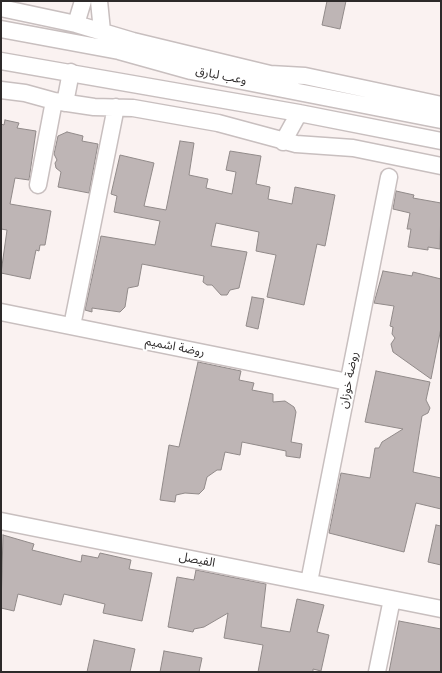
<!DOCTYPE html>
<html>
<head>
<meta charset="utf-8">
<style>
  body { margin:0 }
  #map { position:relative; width:442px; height:673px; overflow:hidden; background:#faf2f1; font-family:Arial,sans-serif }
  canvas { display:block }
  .frame { position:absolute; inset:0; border:2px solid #2d2a2a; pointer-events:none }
</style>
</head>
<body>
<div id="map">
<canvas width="442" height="673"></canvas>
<div class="frame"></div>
</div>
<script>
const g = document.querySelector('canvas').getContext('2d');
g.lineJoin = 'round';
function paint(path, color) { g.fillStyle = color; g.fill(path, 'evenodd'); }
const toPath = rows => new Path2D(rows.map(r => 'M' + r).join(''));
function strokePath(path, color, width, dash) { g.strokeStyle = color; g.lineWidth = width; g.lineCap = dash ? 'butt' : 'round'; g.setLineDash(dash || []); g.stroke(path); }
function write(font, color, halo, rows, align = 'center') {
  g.font = font + ' Arial,"Noto Sans Arabic",sans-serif'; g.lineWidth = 4; g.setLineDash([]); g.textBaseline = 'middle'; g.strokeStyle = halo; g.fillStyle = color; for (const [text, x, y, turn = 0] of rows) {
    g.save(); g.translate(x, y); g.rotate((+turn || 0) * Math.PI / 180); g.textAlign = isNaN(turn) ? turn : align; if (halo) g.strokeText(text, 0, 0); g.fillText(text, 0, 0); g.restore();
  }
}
const building = toPath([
  [327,1,346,1,340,29,322,25,327,1],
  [5,120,19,123,17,128,36,131,29,180,15,178,10,204,51,211,45,245,40,245,39,251,36,250,30,279,1,273,7,230,1,229,1,124,4,125,5,120],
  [67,132,83,136,82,141,98,144,89,193,58,187,61,172,56,168,55,163,57,160,54,154,58,136,67,132],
  [180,141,194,143,189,175,208,179,206,188,232,194,236,172,226,170,230,151,261,156,256,184,270,187,268,199,292,204,295,187,335,195,325,246,317,244,304,305,267,297,276,255,256,251,259,232,216,223,211,246,247,252,239,288,230,290,227,295,221,295,212,285,207,285,203,282,204,276,142,264,138,286,128,288,125,307,120,312,92,308,92,312,85,310,101,236,155,245,160,221,114,212,117,196,111,194,120,155,154,163,144,206,166,210,180,141],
  [396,191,414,195,413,198,441,203,440,249,428,247,428,250,408,247,411,229,407,229,410,213,393,209,396,191],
  [383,271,412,276,413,272,441,279,441,328,431,379,393,352,391,344,395,338,392,334,393,327,390,326,394,306,374,303,383,271],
  [252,297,264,299,258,329,246,326,252,297],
  [198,362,241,371,239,380,254,383,252,390,273,394,273,402,285,401,294,407,296,412,291,442,302,444,300,458,286,456,286,451,242,442,240,455,225,452,221,470,217,470,207,477,204,489,199,494,185,493,176,495,175,502,160,500,169,445,179,447,198,362],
  [376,371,430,382,426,400,430,408,428,413,422,416,413,472,441,478,441,509,416,503,404,552,329,533,341,473,370,478,375,448,379,448,382,442,403,429,365,422,376,371],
  [436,525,441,526,441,565,428,562,436,525],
  [3,535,34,544,32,550,81,562,82,555,98,558,100,553,131,560,129,569,152,573,142,621,103,613,105,604,64,594,61,605,18,594,14,611,1,608,3,535],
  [196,570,266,584,261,627,290,632,297,599,324,605,317,632,329,635,321,671,313,669,313,672,258,672,263,645,224,638,228,613,204,627,194,629,193,632,168,627,177,577,194,580,196,570],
  [399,621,441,629,441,672,389,672,399,621],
  [94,640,135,649,130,672,87,672,94,640],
  [164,651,202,658,199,672,160,672,164,651]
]);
const minor = toPath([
  [99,1,102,31],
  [1,8,76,24,133,41,270,74,305,76,441,105],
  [76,24,83,1],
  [1,29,119,51,191,71,441,120],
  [1,61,299,113,441,141],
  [1,90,25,93,54,101,94,107,133,108,218,123,296,144,353,148,441,166],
  [65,103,71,72],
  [283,142,299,113],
  [38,185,54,101],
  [1,312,348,382],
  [72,326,116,107],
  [1,521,441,609],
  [309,582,389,177],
  [377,672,392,599]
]);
const streetNames = [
  ["وعب لبارق",221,76,11],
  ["روضة اشميم",175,347,11],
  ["روضة خوزان",349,380,-79],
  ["الفيصل",197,560,11]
];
paint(building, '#beb5b5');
strokePath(building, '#918a89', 1);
strokePath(minor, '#c8bfbf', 19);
strokePath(minor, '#fff', 16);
write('12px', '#2d2a2a', '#fff', streetNames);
</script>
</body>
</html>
